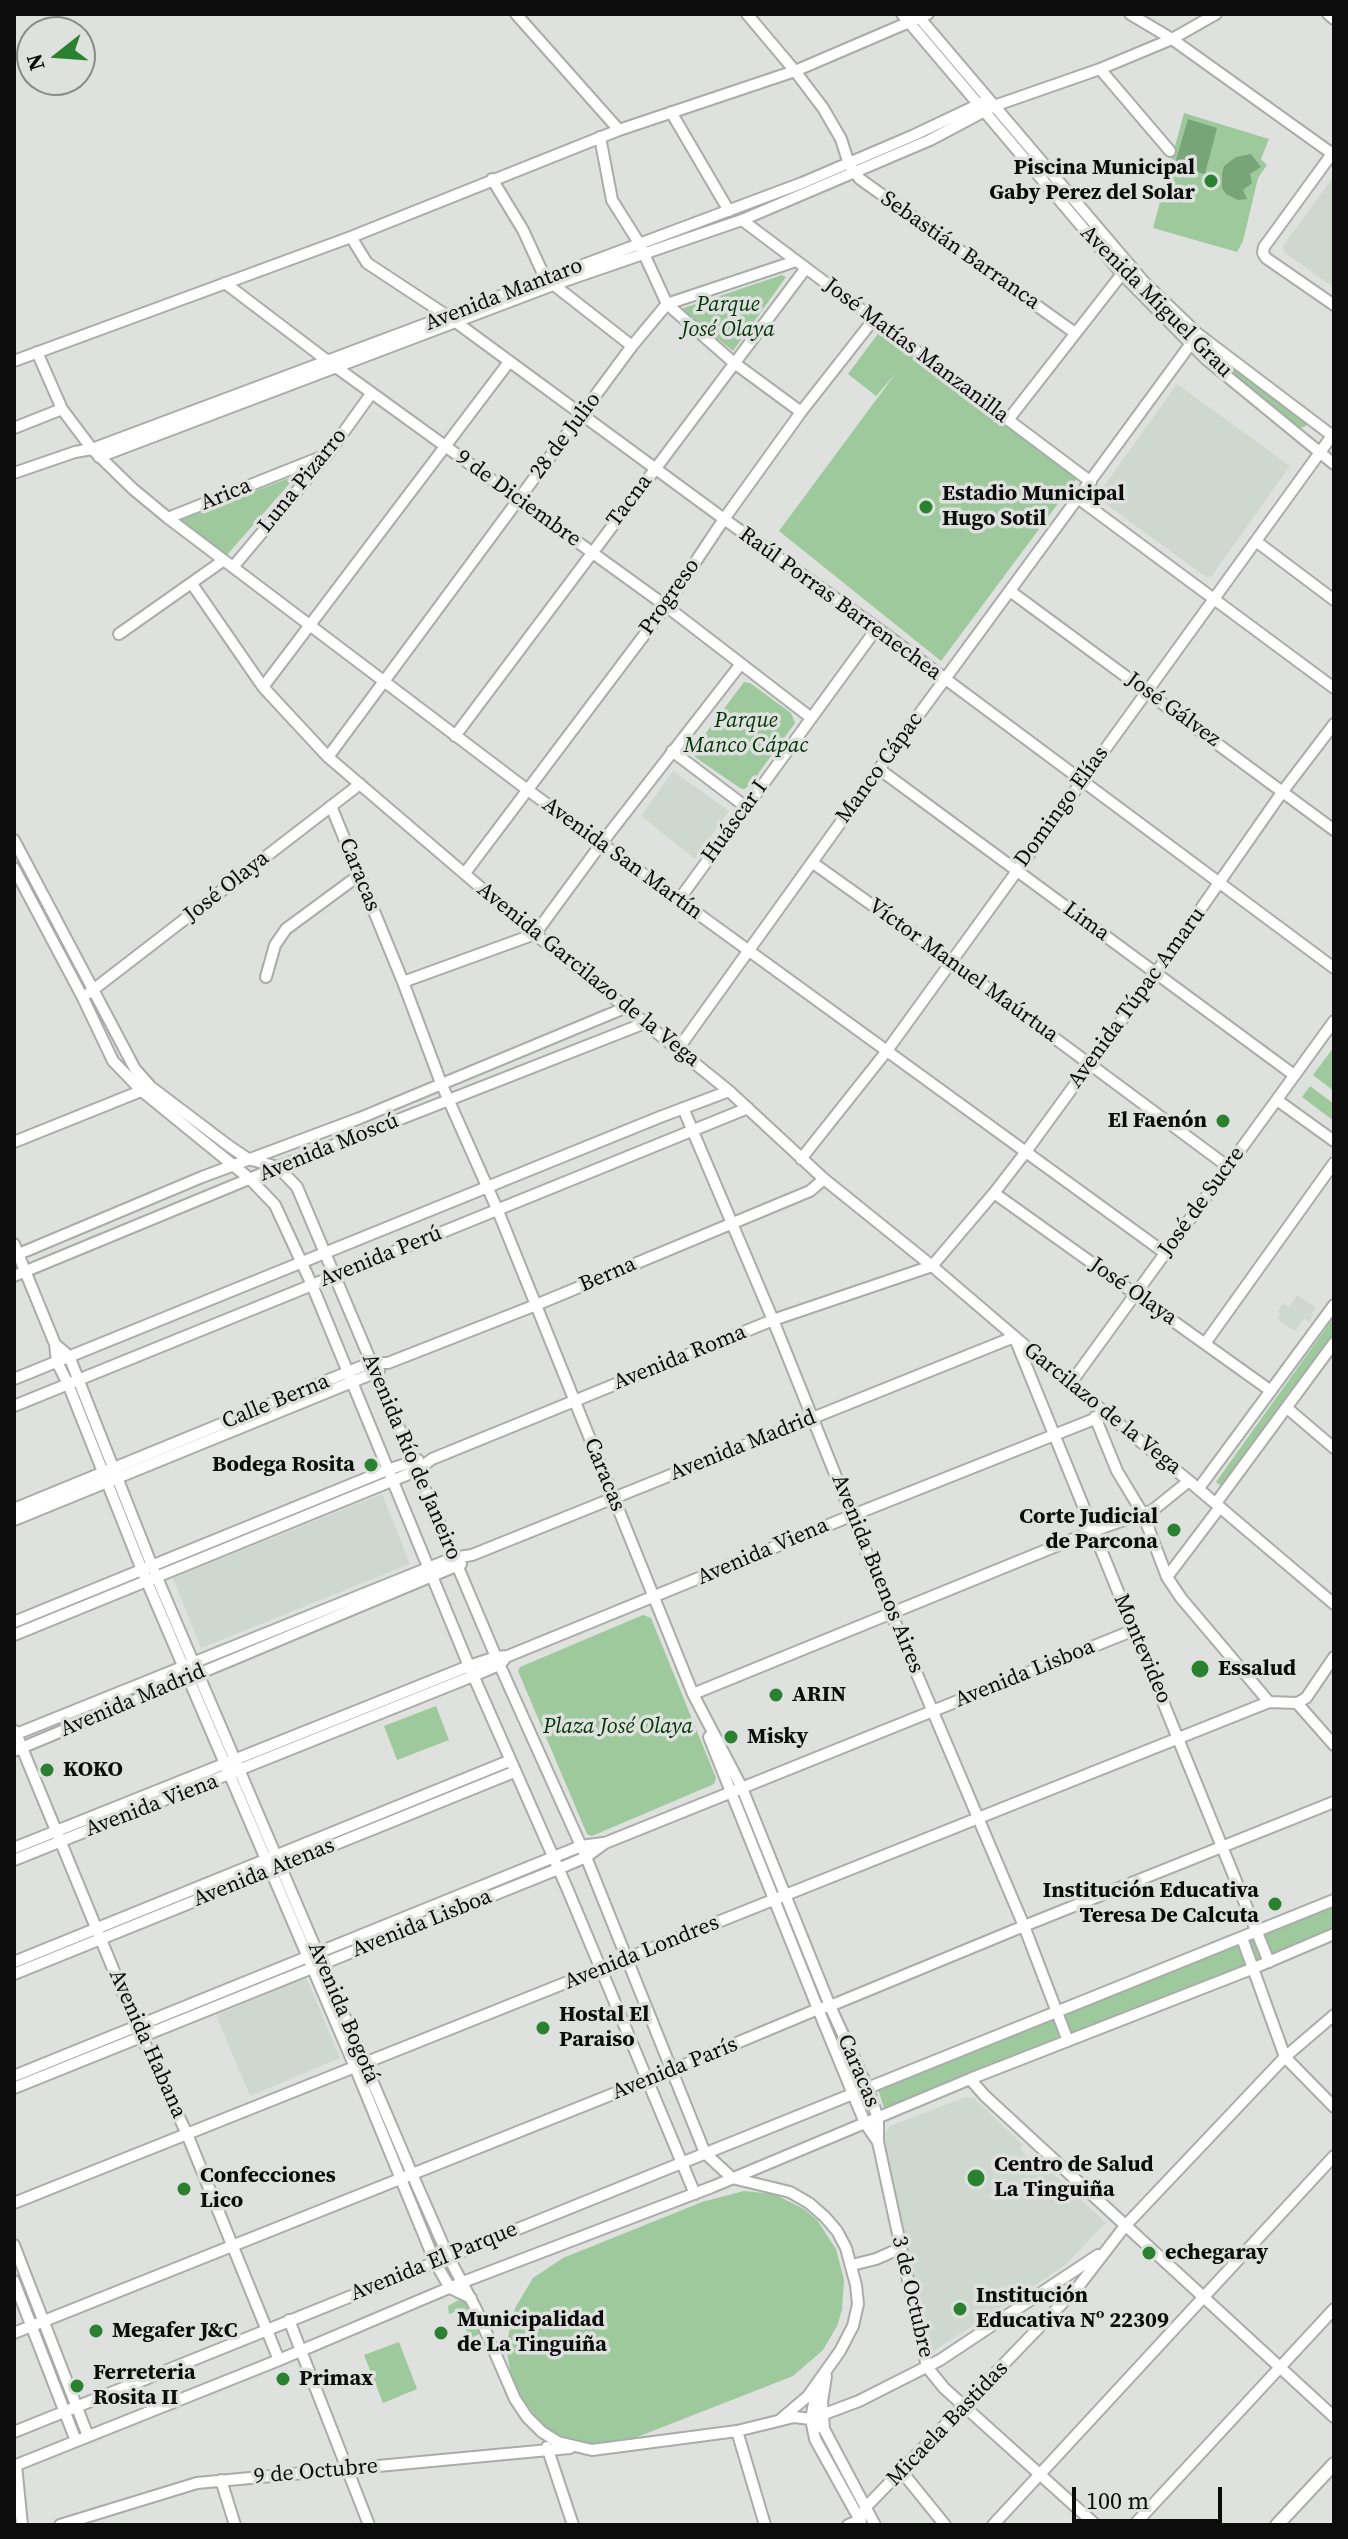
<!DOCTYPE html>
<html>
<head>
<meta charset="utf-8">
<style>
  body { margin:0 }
  #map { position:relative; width:1348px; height:2539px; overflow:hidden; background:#dee1de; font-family:"Source Serif 4",serif }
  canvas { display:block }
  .frame { position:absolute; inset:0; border:16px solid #0c0c0c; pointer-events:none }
  .north { position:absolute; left:16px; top:16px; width:80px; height:80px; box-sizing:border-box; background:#dee1de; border:2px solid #8a8c8a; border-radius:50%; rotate:253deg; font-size:22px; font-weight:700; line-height:32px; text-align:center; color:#0c0c0c }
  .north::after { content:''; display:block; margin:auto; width:28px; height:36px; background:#2a8231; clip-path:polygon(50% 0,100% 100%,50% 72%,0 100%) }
  .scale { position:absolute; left:1072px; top:2487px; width:150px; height:36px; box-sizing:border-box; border:4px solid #0c0c0c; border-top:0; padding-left:10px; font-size:24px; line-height:28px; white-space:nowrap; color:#0c0c0c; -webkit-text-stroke:6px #dee1de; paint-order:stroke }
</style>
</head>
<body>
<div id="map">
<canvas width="1348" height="2539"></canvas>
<div class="frame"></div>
<div class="north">N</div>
<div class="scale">100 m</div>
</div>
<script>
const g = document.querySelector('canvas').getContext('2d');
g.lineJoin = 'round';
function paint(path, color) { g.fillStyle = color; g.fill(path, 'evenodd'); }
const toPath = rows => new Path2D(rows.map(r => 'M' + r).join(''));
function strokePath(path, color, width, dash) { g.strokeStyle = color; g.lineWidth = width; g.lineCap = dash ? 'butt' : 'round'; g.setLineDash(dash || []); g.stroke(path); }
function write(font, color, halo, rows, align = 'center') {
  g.font = font + ' "Source Serif 4",serif'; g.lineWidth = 7; g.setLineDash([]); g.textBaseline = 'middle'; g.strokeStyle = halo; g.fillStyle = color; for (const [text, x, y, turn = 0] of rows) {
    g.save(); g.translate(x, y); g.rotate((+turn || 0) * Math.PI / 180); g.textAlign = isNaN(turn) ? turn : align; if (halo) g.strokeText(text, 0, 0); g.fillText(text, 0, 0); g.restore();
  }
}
const built = toPath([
  [1334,179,1334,288,1284,252,1283,246,1331,180],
  [1177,384,1290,466,1211,577,1206,577,1096,497],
  [673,771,729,811,695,859,641,816],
  [1297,1295,1316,1308,1312,1313,1313,1315,1309,1322,1304,1319,1295,1331,1277,1319,1281,1314,1278,1311,1283,1303,1289,1307],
  [382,1494,410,1564,201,1648,173,1578],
  [306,1977,340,2058,250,2096,216,2015],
  [966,2097,974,2098,1023,2145,1020,2149,1032,2161,1038,2159,1106,2223,1064,2266,932,2352,883,2137,890,2126]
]);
const green = toPath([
  [1184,113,1269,139,1261,159,1267,165,1258,178,1243,241,1237,252,1153,228],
  [782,275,786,277,733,351,681,309],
  [880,331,1077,478,941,661,779,531,896,373,876,396,848,374],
  [1209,353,1217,355,1306,421,1306,426,1297,429,1212,358],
  [297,475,226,556,181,520],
  [744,682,750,683,791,713,795,723,750,785,744,789,740,788,695,757,694,749],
  [1334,1047,1334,1091,1313,1075],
  [1310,1086,1334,1104,1334,1121,1302,1097],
  [1334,1317,1334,1334,1223,1488,1216,1482],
  [643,1615,651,1618,716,1778,714,1784,592,1836,587,1834,518,1671,520,1667],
  [436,1706,449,1740,397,1760,384,1726],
  [1334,1896,1334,1933,885,2111,878,2089],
  [744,2191,774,2194,804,2209,817,2220,836,2249,844,2280,842,2310,837,2326,823,2350,793,2376,622,2443,592,2445,575,2442,551,2431,541,2423,524,2402,511,2376,507,2353,508,2337,515,2308,533,2278,563,2258,702,2202],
  [466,2296,479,2334,470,2339,458,2311,449,2314,448,2306],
  [399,2342,417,2389,383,2403,364,2355]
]);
const water = toPath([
  [1188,119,1217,128,1205,174,1174,167],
  [1251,154,1261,167,1250,174,1252,183,1243,190,1247,199,1238,200,1226,194,1222,188,1222,173,1224,166,1236,157]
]);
const minor = toPath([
  [516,14,619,130],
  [747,14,795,71,823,108,841,139,849,164,860,179,1075,333],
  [902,14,1122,274,1206,359,1334,464],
  [1130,14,1172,39,1334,155],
  [1328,14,1334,19],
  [918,16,1144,282,1198,334,1334,437],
  [1100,69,1170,151],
  [671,112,729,211],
  [600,137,612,200,639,243,667,304,733,362,801,412],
  [1334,151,1264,247,1263,253,1266,258,1334,305],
  [492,179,523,230,545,278,632,346],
  [742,220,1091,482],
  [351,237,367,263,449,317,724,519,877,628,1334,968],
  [225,283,329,362,666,606,810,717],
  [37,352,62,409,92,449,133,489,168,518,529,791,1165,1253],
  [14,361,351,237,619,130,795,71,928,14],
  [1008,420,1125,270],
  [14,428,62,409],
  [99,457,553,285,742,220,930,140,994,106,1100,69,1172,39,1216,14],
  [14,473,75,452,92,449,802,183,912,136,988,100],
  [1079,499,1334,688],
  [168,518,326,455],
  [1257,542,1334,600],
  [233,567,328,454,371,394],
  [192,584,263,687,328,757,535,934,729,1091,824,1179,932,1266,1070,1384,1189,1481,1334,1604],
  [1010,591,1334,830],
  [119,634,224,560],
  [263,687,509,362],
  [455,736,806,268],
  [672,751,746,807],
  [328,757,632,346,667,304,796,261],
  [879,769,1294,1075],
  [331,806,403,982,441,1083,498,1211,693,1694,742,1788,830,2006,867,2087,878,2118,878,2142,927,2367,944,2388,1096,2525],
  [14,840,135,1069,151,1087,229,1146,248,1159,278,1167,297,1187,496,1657,586,1857,705,2153,732,2178,790,2192,809,2203,825,2217,837,2231,846,2248,856,2285,858,2304,853,2326,840,2351,808,2396,781,2419],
  [813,863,952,962,1227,1166],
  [14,868,83,998,113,1061,142,1091,250,1179,275,1205,312,1285,469,1666,567,1888,695,2194],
  [465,873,666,606,724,519,801,412,874,319],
  [678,901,877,628],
  [266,977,275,945,286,929,358,876],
  [403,982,535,934,601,844,740,665],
  [89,993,360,784],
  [678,1049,879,769,1198,334],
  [1277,1100,1334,1141],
  [683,1108,773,1320,891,1613,1024,1926,1068,2041],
  [14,1142,146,1089],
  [801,1159,886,1052,1334,433],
  [994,1193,1271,1391],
  [14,1244,55,1344,57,1362,68,1384,142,1570,355,2067,435,2262,450,2288,471,2298],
  [14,1256,202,1177,360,1118,627,1007],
  [14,1276,278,1167,645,1023],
  [1016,1341,1269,1962],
  [1206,1342,1334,1163],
  [55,1344,69,1356,152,1566,412,2174,448,2256,476,2309,515,2399,527,2417,542,2432,558,2442,592,2450,737,2431,794,2417,811,2419,824,2429],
  [14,1379,660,1117,729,1091],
  [1070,1384,1334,1021],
  [14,1406,748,1108],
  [1287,1408,1334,1448],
  [1095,1417,1117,1471,1143,1514,1167,1577,1181,1598,1269,1702,1297,1703,1334,1745],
  [1199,1488,1334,1305],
  [1216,1503,1334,1343],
  [14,1509,370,1363,388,1363,536,1305,810,1191,824,1179],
  [14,1520,379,1371],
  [1167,1577,1220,1507],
  [14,1622,387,1470,418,1460],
  [14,1635,416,1471,432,1459,773,1320,932,1266,994,1193,1025,1153,1156,973,1283,791,1334,724],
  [693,1694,1093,1531,1153,1510,1189,1481],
  [1297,1703,1306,1698,1334,1657],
  [15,1731,137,2027,187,2134,279,2360],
  [14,1735,453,1558,472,1555,1014,1337],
  [709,1737,818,2009,865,2123,878,2142],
  [14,1751,461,1564],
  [14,1848,469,1666,496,1657,508,1656,853,1515,1107,1414],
  [14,1860,473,1676,499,1665,504,1660],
  [1242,1938,1285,2057,1334,2107],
  [14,1962,509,1761],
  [14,1974,514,1772],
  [14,2076,581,1846,603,1843],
  [970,2079,985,2096,1037,2144,1334,2417],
  [14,2088,558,1869,586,1857,605,1843,1134,1630],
  [14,2203,1269,1702],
  [14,2245,88,2436],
  [852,2265,876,2259,901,2248],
  [14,2281,76,2441],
  [289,2320,369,2525],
  [14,2333,648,2080,818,2009,830,2006,1024,1926,1334,1802],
  [826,2376,822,2402,824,2429,875,2525],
  [817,2387,811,2419,815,2439,861,2522],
  [811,2419,859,2401,940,2360,1098,2255],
  [737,2431,765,2525],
  [14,2432,1334,1900],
  [547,2447,573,2525],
  [16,2465,22,2525],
  [14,2466,279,2360,463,2282,712,2187,970,2079,1254,1968,1334,1934],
  [902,2472,945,2525],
  [221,2480,235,2525],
  [60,2525,197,2483,570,2448],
  [848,2525,860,2520,866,2507,1078,2287,1125,2226,1285,2057,1334,2015],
  [993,2525,1334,2156],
  [1134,2525,1334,2309]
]);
const major = toPath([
  [1277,2525,1334,2464]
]);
const markers = [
  [1211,181,8,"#2a8231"],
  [926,507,8,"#2a8231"],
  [1223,1121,8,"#2a8231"],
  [371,1465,8,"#2a8231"],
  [1174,1530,8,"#2a8231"],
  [1200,1669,10,"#2a8231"],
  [776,1695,8,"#2a8231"],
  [731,1737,8,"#2a8231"],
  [47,1770,8,"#2a8231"],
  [1275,1904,8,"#2a8231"],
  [543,2028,8,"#2a8231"],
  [976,2178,10,"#2a8231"],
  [184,2189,8,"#2a8231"],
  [1149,2253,8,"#2a8231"],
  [960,2309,8,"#2a8231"],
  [96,2331,8,"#2a8231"],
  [441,2333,8,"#2a8231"],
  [283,2379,8,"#2a8231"],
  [77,2386,8,"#2a8231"]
];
const poiNames = [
  ["Piscina Municipal",1195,168,"right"],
  ["Gaby Perez del Solar",1195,193,"right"],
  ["Estadio Municipal",942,494],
  ["Hugo Sotil",942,519],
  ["El Faenón",1207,1121,"right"],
  ["Bodega Rosita",355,1465,"right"],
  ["Corte Judicial",1158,1517,"right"],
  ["de Parcona",1158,1542,"right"],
  ["Essalud",1218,1669],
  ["ARIN",792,1695],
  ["Misky",747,1737],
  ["KOKO",63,1770],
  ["Institución Educativa",1259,1891,"right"],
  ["Teresa De Calcuta",1259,1916,"right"],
  ["Hostal El",559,2015],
  ["Paraiso",559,2040],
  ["Centro de Salud",994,2165],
  ["La Tinguiña",994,2190],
  ["Confecciones",200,2176],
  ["Lico",200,2201],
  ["echegaray",1165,2253],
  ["Institución",976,2296],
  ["Educativa Nº 22309",976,2321],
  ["Municipalidad",457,2320],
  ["de La Tinguiña",457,2345],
  ["Megafer J&C",112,2331],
  ["Ferreteria",93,2373],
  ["Rosita II",93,2398],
  ["Primax",299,2379]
];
const streetNames = [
  ["Sebastián Barranca",960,251,35],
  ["Avenida Mantaro",504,295,-21],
  ["Avenida Miguel Grau",1156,302,45],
  ["José Matías Manzanilla",916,351,37],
  ["28 de Julio",566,436,-53],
  ["Luna Pizarro",303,481,-51],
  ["Arica",226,495,-22],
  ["9 de Diciembre",518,499,36],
  ["Tacna",630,501,-53],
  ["Progreso",670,597,-55],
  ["Raúl Porras Barrenechea",840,604,36],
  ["José Gálvez",1173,710,36],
  ["Manco Cápac",880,768,-54],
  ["Domingo Elías",1062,807,-54],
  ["Huáscar I",735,822,-54],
  ["Avenida San Martín",622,859,36],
  ["Caracas",359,875,68],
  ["José Olaya",227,887,-38],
  ["Lima",1086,922,36],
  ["Víctor Manuel Maúrtua",963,971,36],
  ["Avenida Garcilazo de la Vega",588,975,39],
  ["Avenida Túpac Amaru",1137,998,-54],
  ["Avenida Moscú",329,1148,-22],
  ["José de Sucre",1202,1202,-54],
  ["Avenida Perú",381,1257,-22],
  ["Berna",608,1275,-23],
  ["José Olaya",1133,1292,35],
  ["Avenida Roma",680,1358,-22],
  ["Calle Berna",276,1402,-22],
  ["Garcilazo de la Vega",1102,1409,39],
  ["Avenida Madrid",743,1446,-22],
  ["Avenida Río de Janeiro",411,1457,67],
  ["Caracas",604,1475,68],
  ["Avenida Viena",763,1552,-23],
  ["Avenida Buenos Aires",877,1574,68],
  ["Montevideo",1142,1649,67],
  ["Avenida Lisboa",1025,1674,-22],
  ["Avenida Madrid",133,1701,-23],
  ["Avenida Viena",152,1806,-21],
  ["Avenida Atenas",264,1873,-22],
  ["Avenida Lisboa",422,1924,-22],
  ["Avenida Londres",642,1953,-22],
  ["Avenida Bogotá",343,2013,67],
  ["Avenida Habana",147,2044,66],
  ["Avenida París",675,2069,-22],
  ["Caracas",858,2071,67],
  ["Avenida El Parque",434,2262,-22],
  ["3 de Octubre",912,2297,77],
  ["Micaela Bastidas",948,2424,-46],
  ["9 de Octubre",316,2472,-5]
];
const parkNames = [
  ["Parque",728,305],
  ["José Olaya",728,330],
  ["Parque",746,721],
  ["Manco Cápac",746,746],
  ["Plaza José Olaya",618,1727]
];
paint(built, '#cfd8cf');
paint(green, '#9dc99d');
paint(water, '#78a577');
strokePath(minor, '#aaacaa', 14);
strokePath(major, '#aaacaa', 16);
strokePath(minor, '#fff', 10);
strokePath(major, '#fff', 12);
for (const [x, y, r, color] of markers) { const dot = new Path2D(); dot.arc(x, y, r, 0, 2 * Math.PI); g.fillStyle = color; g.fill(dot); strokePath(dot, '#dee1de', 3); }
write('bold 22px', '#0c0c0c', '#dee1de', poiNames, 'left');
write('22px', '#0c0c0c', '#dee1de', streetNames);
write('italic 22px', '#023607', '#dee1de', parkNames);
</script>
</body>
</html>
